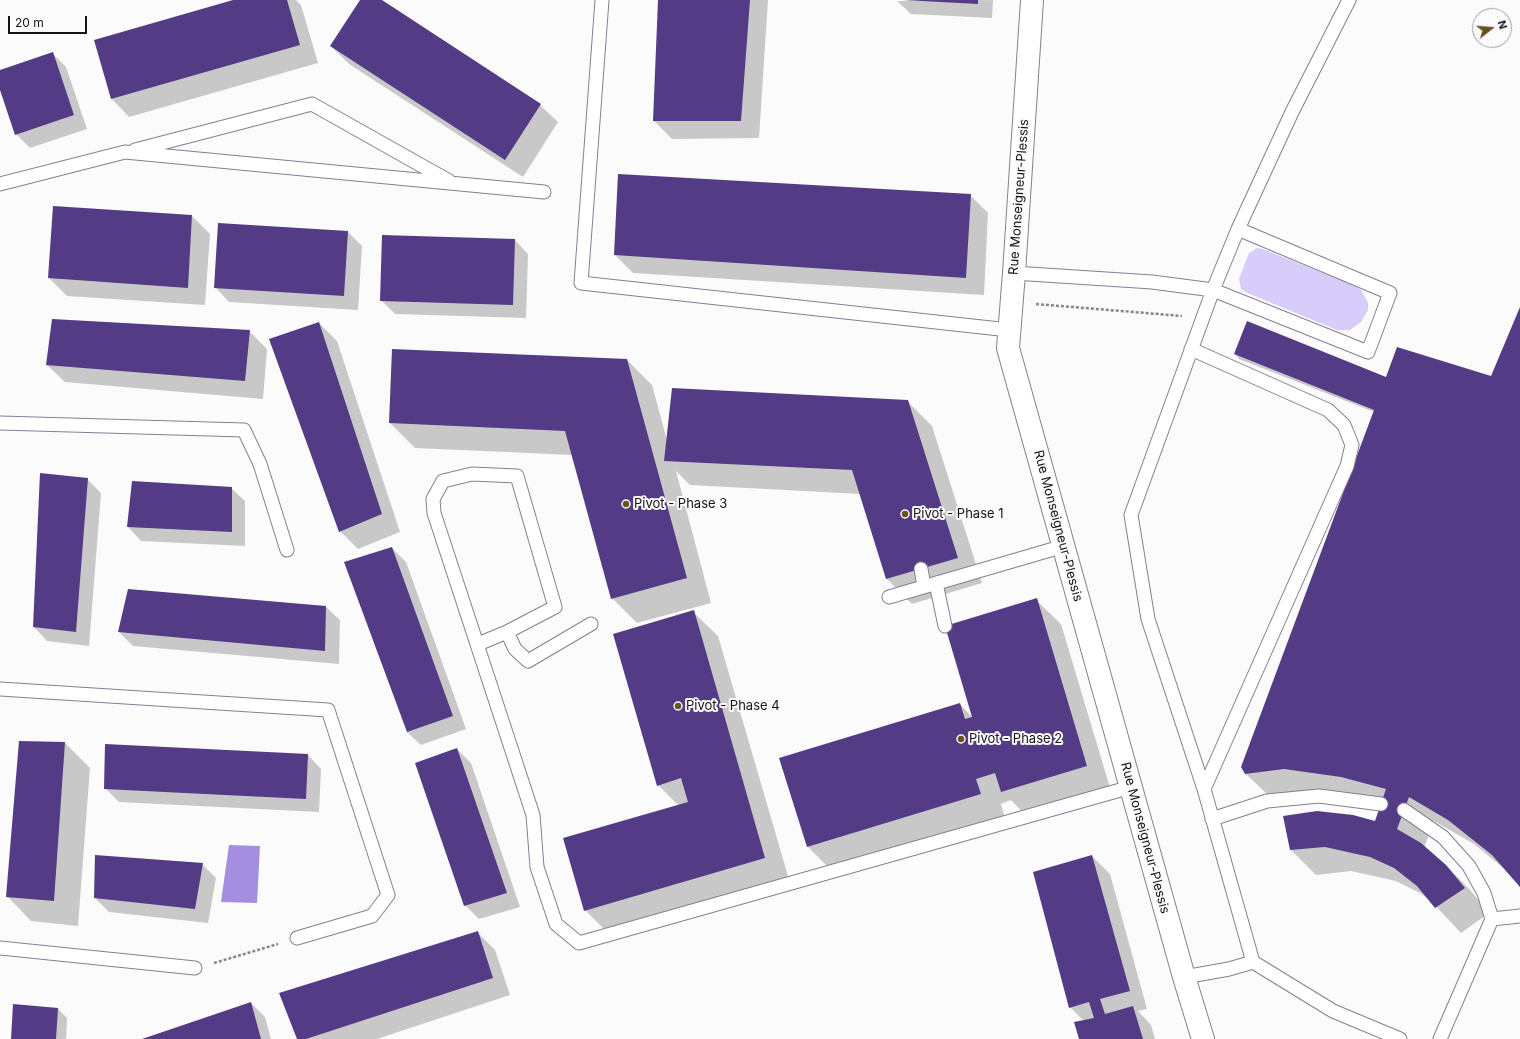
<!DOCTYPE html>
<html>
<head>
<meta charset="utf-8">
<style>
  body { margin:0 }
  #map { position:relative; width:1520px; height:1039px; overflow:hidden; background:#fbfbfb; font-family:Inter,sans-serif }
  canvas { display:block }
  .north { position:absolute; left:1472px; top:8px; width:40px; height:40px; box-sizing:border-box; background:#fbfbfb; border:1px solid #9f9ea2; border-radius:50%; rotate:73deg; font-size:11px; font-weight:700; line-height:16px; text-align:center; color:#15131c }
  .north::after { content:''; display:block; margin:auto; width:14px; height:18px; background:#685221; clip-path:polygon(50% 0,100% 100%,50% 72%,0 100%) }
  .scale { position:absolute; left:8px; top:16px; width:79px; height:18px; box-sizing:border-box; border:2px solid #15131c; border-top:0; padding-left:5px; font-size:12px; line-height:14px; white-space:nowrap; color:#15131c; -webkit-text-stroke:3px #fbfbfb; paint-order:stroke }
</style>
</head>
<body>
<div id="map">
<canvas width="1520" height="1039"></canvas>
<div class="north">N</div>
<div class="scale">20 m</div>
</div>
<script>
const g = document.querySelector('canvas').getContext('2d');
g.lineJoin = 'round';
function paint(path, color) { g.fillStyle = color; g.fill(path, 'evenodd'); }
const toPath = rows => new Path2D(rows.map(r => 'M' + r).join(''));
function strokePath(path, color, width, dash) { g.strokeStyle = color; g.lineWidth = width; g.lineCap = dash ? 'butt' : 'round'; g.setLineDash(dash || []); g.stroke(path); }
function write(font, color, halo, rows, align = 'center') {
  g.font = font + ' Inter,sans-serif'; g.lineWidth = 4; g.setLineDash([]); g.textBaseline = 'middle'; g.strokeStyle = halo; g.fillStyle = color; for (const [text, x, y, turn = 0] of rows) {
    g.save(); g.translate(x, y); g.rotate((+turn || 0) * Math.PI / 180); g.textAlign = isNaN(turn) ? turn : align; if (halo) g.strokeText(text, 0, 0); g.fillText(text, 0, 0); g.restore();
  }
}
const green = toPath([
  [1257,248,1263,249,1355,286,1361,290,1368,303,1368,310,1361,322,1350,330,1337,330,1245,292,1241,289,1239,279,1249,253]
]);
const water = toPath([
  [229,845,260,846,257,903,221,902]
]);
const shadow = toPath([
  [237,0,296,0,301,5,318,63,129,117,112,99,95,41],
  [361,0,380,0,540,105,558,122,523,177,349,64,331,46],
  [659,0,768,0,759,138,672,139,654,121],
  [993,0,992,18,911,14,897,1],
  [53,54,66,67,87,129,30,148,16,134,0,87,0,71],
  [970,195,988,213,984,295,633,273,615,255],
  [192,216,210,234,205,305,67,296,49,278],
  [348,232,362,246,358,310,229,302,216,288],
  [515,240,528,254,526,318,395,314,381,300],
  [1520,310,1520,886,1507,871,1474,844,1434,821,1424,848,1446,865,1471,891,1489,913,1461,933,1430,900,1420,893,1396,881,1351,871,1316,875,1291,850,1376,822,1382,805,1271,798,1245,773,1374,412,1239,359,1235,354,1387,378,1492,378],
  [319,323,337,341,400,532,358,549,340,531],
  [249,331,267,349,263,399,65,382,47,365],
  [627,360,652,385,667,440,907,401,932,426,982,583,912,604,887,579,861,494,690,485,676,471,711,603,637,623,612,598,573,455,415,448,390,423],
  [87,479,101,493,89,646,47,641,34,627],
  [231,488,245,501,245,546,141,541,128,527],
  [392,548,406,562,466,729,421,745,407,732],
  [129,590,326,607,340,620,339,664,133,646,119,632],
  [1036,600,1061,624,1111,791,1027,817,1011,800,1001,804,1005,819,832,871,808,847,960,704,973,718],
  [693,612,718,636,790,883,610,935,585,910,678,805,658,785],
  [65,743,90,768,78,926,31,921,7,896],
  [457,749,471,763,520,907,479,919,465,905],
  [308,755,321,769,319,812,119,802,105,788],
  [1092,856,1110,874,1147,1009,1138,1011,1151,1025,1155,1039,1080,1039,1084,1021,1070,1007],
  [202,864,216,878,208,923,109,912,95,898],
  [477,932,495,950,510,995,377,1039,298,1039],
  [251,1003,265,1017,271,1039,144,1039],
  [58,1009,67,1018,66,1039,12,1039]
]);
const building = toPath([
  [233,0,287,0,300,45,111,99,94,40],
  [360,0,382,0,541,104,505,160,330,46],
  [658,0,750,0,741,121,653,121],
  [903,0,978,0,978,4],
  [53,52,74,115,15,135,0,90,0,70],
  [618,174,971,194,966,278,614,255],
  [53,206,192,215,188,288,48,278],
  [218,223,348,231,344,296,214,288],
  [382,235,515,239,513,305,380,301],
  [1520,307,1520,887,1492,855,1448,820,1409,797,1397,829,1421,843,1446,865,1465,888,1435,908,1417,886,1394,868,1370,857,1325,847,1290,850,1283,816,1317,811,1353,815,1375,821,1386,789,1341,777,1284,769,1245,774,1241,767,1374,410,1234,354,1247,321,1386,377,1397,347,1491,376],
  [52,319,250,330,245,381,46,365],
  [319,322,382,514,339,532,269,339],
  [392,349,627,359,687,578,611,599,565,431,389,423],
  [672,388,908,400,958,558,886,579,852,470,664,461],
  [40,473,88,478,76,632,33,627],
  [132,481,232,487,232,532,127,527],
  [392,547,453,716,407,732,344,562],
  [128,589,326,606,325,651,118,632],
  [1037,598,1087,766,1001,792,995,773,976,779,981,794,807,847,779,758,960,703,965,719,972,717,945,626],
  [694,610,765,858,584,911,563,838,688,802,681,778,657,786,613,634],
  [19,741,65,742,54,901,6,897],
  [105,744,308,754,306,799,104,789],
  [457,748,507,893,464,906,415,763],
  [95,855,203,863,195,909,94,898],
  [1092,855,1130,991,1100,999,1105,1014,1133,1006,1143,1039,1079,1039,1074,1022,1094,1018,1089,1002,1069,1008,1033,872],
  [478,931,493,978,306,1039,297,1039,279,993],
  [251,1002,261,1039,142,1039],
  [13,1004,58,1008,56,1039,11,1039]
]);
const path = toPath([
  [1036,304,1182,316],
  [214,963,278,944]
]);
const service = toPath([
  [602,0,581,283,1009,330],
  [1349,0,1292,112,1238,229,1213,290,1131,515,1148,619,1204,789,1253,962,1333,1011,1400,1039],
  [135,150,312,104,449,181],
  [0,184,125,152,544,192],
  [1014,273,1152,282,1213,290,1368,352,1390,293,1238,229],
  [1191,349,1328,410,1344,425,1352,445,1347,466,1204,789],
  [0,423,244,430,260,464,287,550],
  [921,569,924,586],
  [936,583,945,626],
  [889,597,1064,546],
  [507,632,515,649,528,661,591,624],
  [478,644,507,632,555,607,517,476,472,474,443,481,433,499,434,513,533,815,537,867,556,924,579,943,1131,787],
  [0,689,328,710,388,895,372,916,297,938],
  [1404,810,1443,837,1469,866,1484,893,1492,919,1440,1039],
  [1212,819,1267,801,1319,796,1381,804],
  [1492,919,1520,916],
  [0,948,195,968],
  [1184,977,1229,969,1253,962]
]);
const minor = toPath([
  [1032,0,1014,273,1008,348,1184,977,1203,1039]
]);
const markers = [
  [626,504,4,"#685221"],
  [905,514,4,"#685221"],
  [678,706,4,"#685221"],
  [961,739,4,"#685221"]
];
const streetNames = [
  ["Rue Monseigneur-Plessis",1019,197,-86],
  ["Rue Monseigneur-Plessis",1058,526,75],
  ["Rue Monseigneur-Plessis",1145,838,75]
];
const poiNames = [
  ["Pivot - Phase 3",634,504],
  ["Pivot - Phase 1",913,514],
  ["Pivot - Phase 4",686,706],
  ["Pivot - Phase 2",969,739]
];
paint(green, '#d7ccfa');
paint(water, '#a48ee0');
paint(shadow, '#0003');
paint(building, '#533b85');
strokePath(service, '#847e96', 15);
strokePath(minor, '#847e96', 24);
strokePath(path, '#868589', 2.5, [3, 2]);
strokePath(service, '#fff', 13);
strokePath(minor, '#fff', 22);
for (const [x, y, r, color] of markers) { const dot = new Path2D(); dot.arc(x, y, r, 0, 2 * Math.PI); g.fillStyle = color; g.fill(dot); strokePath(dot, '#fbfbfb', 1.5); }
write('13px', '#15131c', '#fbfbfb', streetNames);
write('13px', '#15131c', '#fbfbfb', poiNames, 'left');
</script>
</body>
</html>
